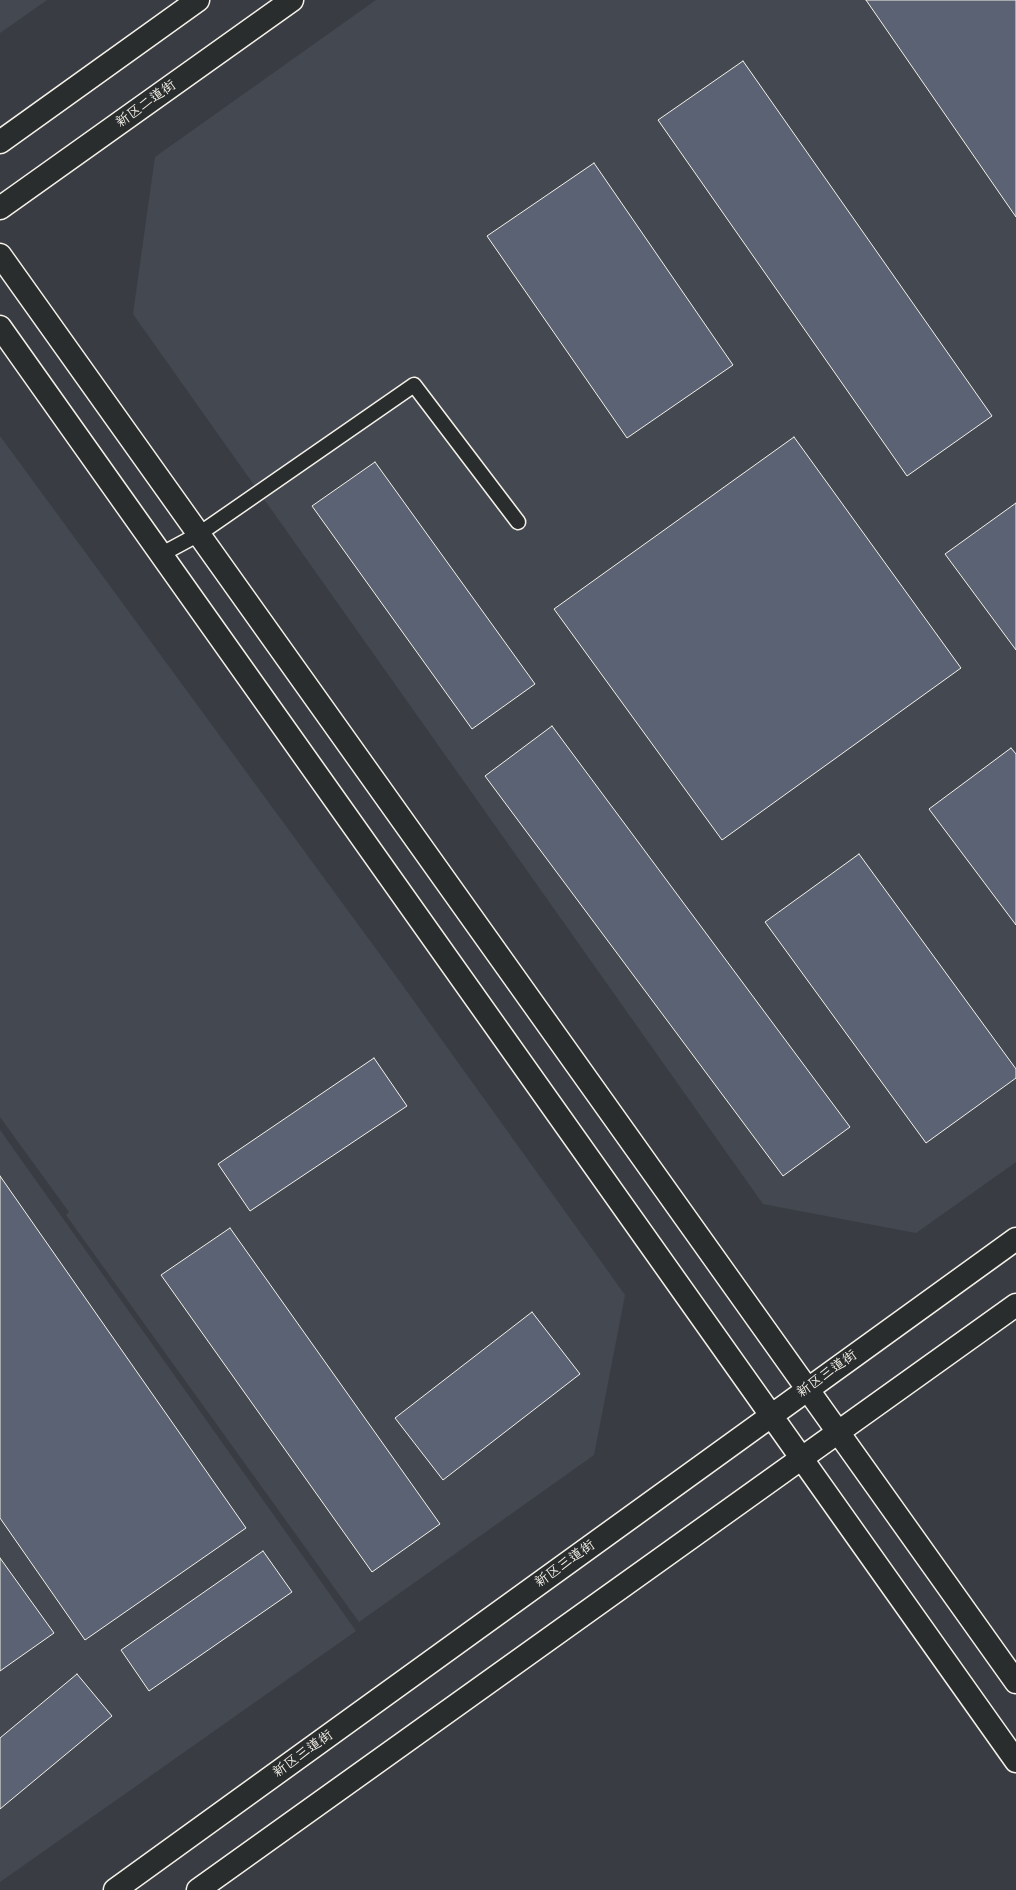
<!DOCTYPE html>
<html>
<head>
<meta charset="utf-8">
<style>
  body { margin:0 }
  canvas { display:block; background:#393d43 }
</style>
</head>
<body>
<canvas width="1016" height="1890"></canvas>
<script>
const g = document.querySelector('canvas').getContext('2d');
g.lineJoin = 'round';
function paint(path, color) { g.fillStyle = color; g.fill(path, 'evenodd'); }
const toPath = rows => new Path2D(rows.map(r => 'M' + r).join(''));
function strokePath(path, color, width, dash) { g.strokeStyle = color; g.lineWidth = width; g.lineCap = dash ? 'butt' : 'round'; g.setLineDash(dash || []); g.stroke(path); }
function write(font, color, halo, rows, align = 'center') {
  g.font = font + ' Caveat,"LXGW WenKai TC",sans-serif'; g.lineWidth = 3.5; g.setLineDash([]); g.textBaseline = 'middle'; g.strokeStyle = halo; g.fillStyle = color; for (const [text, x, y, turn = 0] of rows) {
    g.save(); g.translate(x, y); g.rotate((+turn || 0) * Math.PI / 180); g.textAlign = isNaN(turn) ? turn : align; if (halo) g.strokeText(text, 0, 0); g.fillText(text, 0, 0); g.restore();
  }
}
const built = toPath([
  [0,0,47,0,0,33],
  [376,0,1016,0,1016,1162,916,1233,763,1204,133,314,155,157],
  [0,436,398,979,625,1295,594,1455,359,1622,66,1215,69,1212,0,1117],
  [0,1130,356,1631,0,1882]
]);
const building = toPath([
  [866,0,1016,0,1016,217,866,0],
  [743,61,992,416,907,476,658,120,743,61],
  [594,163,733,365,627,438,487,236,594,163],
  [794,437,961,668,722,840,554,609,794,437],
  [375,462,535,684,472,729,312,506,375,462],
  [1016,503,1016,650,945,554,1016,503],
  [552,726,850,1127,783,1176,485,776,552,726],
  [1011,748,1016,754,1016,925,929,809,1011,748],
  [859,854,1016,1069,1016,1078,926,1143,765,922,859,854],
  [374,1058,407,1106,250,1211,218,1164,374,1058],
  [0,1176,246,1528,85,1640,0,1518,0,1176],
  [230,1228,440,1524,372,1572,161,1275,230,1228],
  [532,1312,580,1374,443,1480,395,1418,532,1312],
  [263,1551,292,1592,149,1691,121,1650,263,1551],
  [0,1558,54,1633,0,1671,0,1558],
  [77,1674,112,1716,0,1809,0,1738,77,1674]
]);
const lane = toPath([
  [162,554,199,534,414,385,518,522]
]);
const secondary = toPath([
  [0,142,198,0],
  [0,208,292,0],
  [0,255,1016,1682],
  [0,327,1016,1761],
  [115,1890,1016,1239],
  [198,1890,1016,1305]
]);
const streetNames = [
  ["新区二道街",146,104,-36],
  ["新区三道街",827,1374,-36],
  ["新区三道街",565,1564,-36],
  ["新区三道街",303,1754,-36]
];
paint(built, '#434851');
paint(building, '#5b6273');
strokePath(building, '#f4f1e8', 1);
strokePath(lane, '#f4f1e8', 17);
strokePath(secondary, '#f4f1e8', 25);
strokePath(lane, '#2a2d2e', 14);
strokePath(secondary, '#2a2d2e', 22);
write('14px', '#f4f1e8', '#2a2d2e', streetNames);
</script>
</body>
</html>
